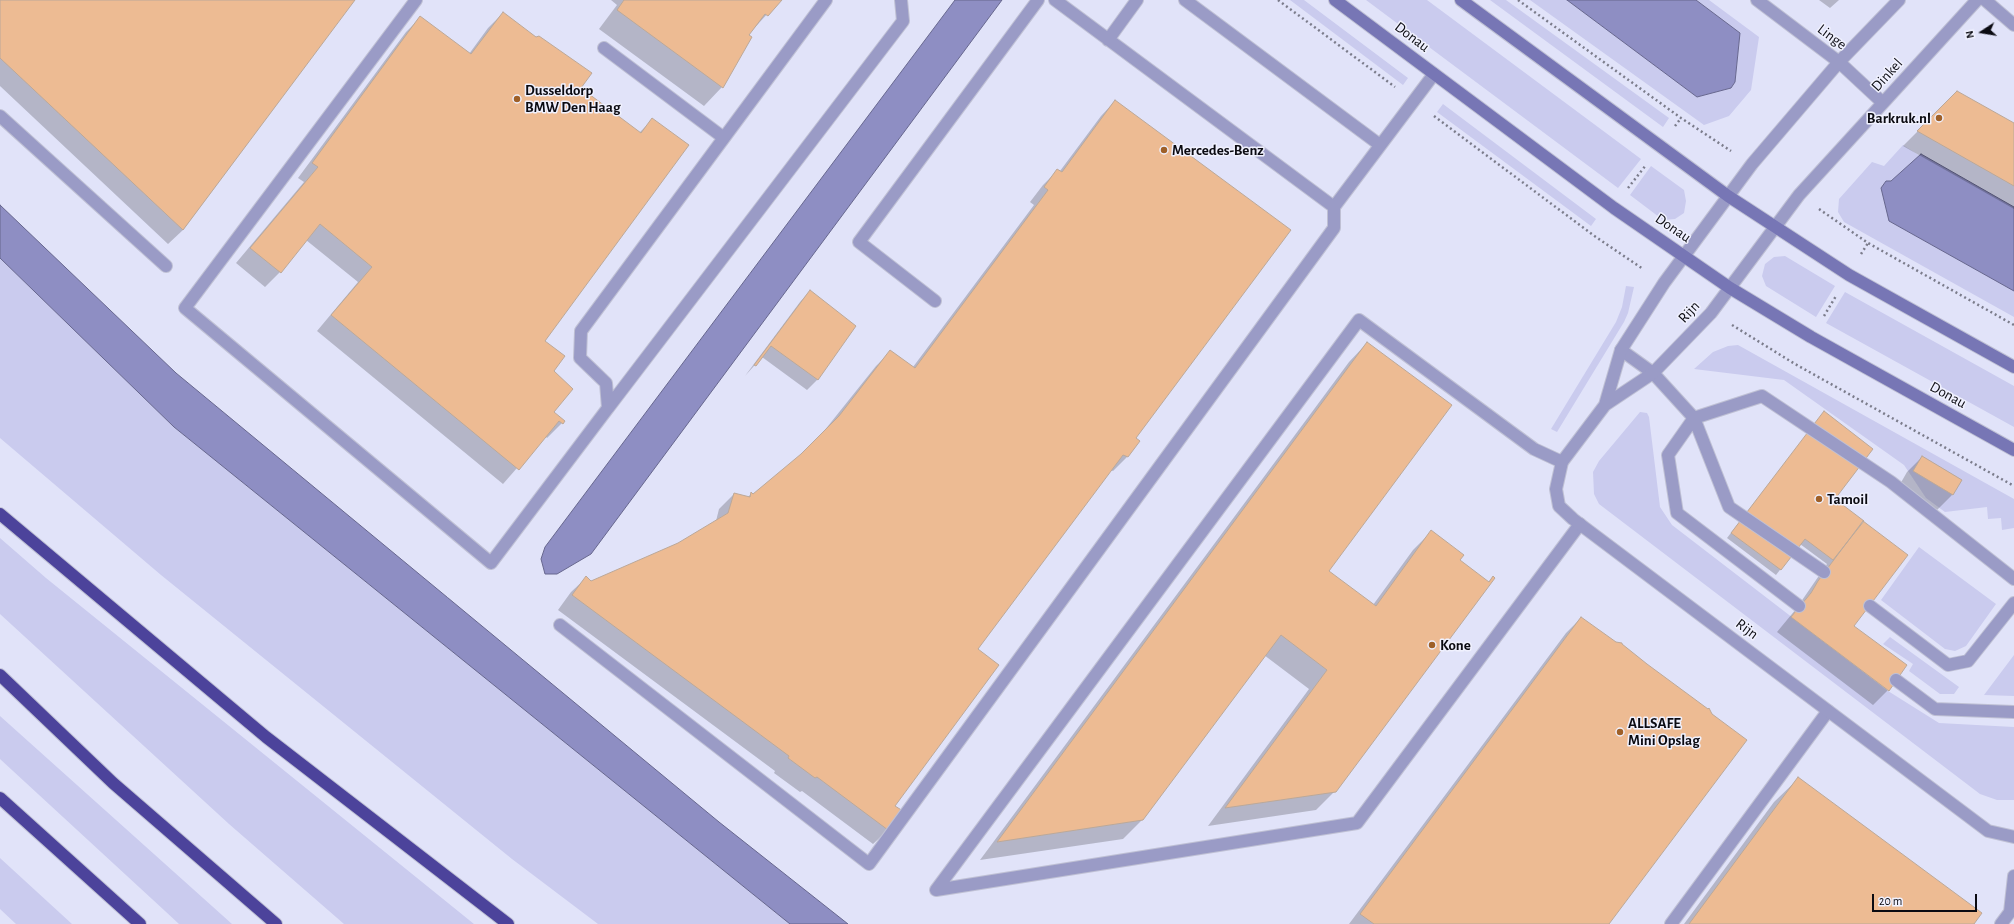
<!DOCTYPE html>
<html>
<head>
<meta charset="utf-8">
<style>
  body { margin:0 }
  #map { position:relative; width:2014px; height:924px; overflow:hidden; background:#e1e3f9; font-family:"Alegreya Sans",sans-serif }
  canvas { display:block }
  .north { position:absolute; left:1962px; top:12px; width:40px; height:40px; -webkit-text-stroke:3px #f0f1fe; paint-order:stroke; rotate:258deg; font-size:11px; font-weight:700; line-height:16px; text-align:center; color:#0b0b12 }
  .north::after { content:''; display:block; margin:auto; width:14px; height:18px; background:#0b0b12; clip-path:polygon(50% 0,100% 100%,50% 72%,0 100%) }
  .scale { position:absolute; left:1872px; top:894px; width:105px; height:18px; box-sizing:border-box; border:2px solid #0b0b12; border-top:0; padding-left:5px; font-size:12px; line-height:14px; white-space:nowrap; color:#0b0b12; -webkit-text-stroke:3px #f0f1fe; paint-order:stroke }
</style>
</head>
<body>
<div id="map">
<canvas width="2014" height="924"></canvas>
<div class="north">N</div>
<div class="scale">20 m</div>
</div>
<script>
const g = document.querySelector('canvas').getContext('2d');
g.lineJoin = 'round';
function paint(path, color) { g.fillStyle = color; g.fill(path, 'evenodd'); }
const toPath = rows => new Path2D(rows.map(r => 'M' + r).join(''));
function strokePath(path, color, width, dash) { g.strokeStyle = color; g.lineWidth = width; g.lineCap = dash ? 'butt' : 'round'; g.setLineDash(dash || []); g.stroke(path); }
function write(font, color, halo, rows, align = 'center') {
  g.font = font + ' "Alegreya Sans",sans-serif'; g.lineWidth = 3; g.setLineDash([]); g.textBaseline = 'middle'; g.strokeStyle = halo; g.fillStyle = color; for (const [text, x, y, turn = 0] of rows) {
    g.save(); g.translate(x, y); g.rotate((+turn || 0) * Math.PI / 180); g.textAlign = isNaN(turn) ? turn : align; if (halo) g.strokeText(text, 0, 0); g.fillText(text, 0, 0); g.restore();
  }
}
const green = toPath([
  [1290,0,1304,0,1408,78,1403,85],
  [1366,0,1427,0,1641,159,1618,188],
  [1490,0,1506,0,1669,118,1663,127],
  [1530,0,1567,0,1697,97,1731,88,1735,82,1740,33,1696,0,1709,0,1759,37,1751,90,1729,116,1704,125],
  [1443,104,1596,219,1591,226,1437,112],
  [1903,145,1920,156,1891,181,1889,221,2014,291,2014,317,1844,222,1838,212,1839,199,1872,162,1884,166],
  [1651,166,1684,190,1686,201,1684,213,1675,219,1663,220,1630,195],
  [1785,256,1835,286,1816,317,1766,286,1762,276,1765,264,1774,257],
  [0,258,174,427,790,924,598,924,512,859,161,575,0,438],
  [1626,286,1634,287,1628,313,1624,322,1557,432,1551,429,1616,322,1622,307],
  [1845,292,2014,386,2014,427,1826,323],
  [1738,345,2014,499,2014,528,2002,530,2001,518,1988,519,1987,507,1945,512,1926,498,1904,465,1784,380,1694,369,1713,352,1728,346],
  [1640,412,1647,413,1649,417,1660,507,1672,525,1888,691,1939,723,2014,727,2014,800,1997,800,1980,794,1599,504,1594,494,1593,472,1599,461],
  [0,538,46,578,474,924,344,924,229,824,0,614],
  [1919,547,1996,604,1966,646,1955,651,1945,649,1881,600],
  [1890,637,1959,687,1954,694,1940,694,1909,671,1913,664,1883,644],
  [2014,655,2014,696,1984,695],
  [0,716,232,924,179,924,165,911,0,759],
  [0,858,72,924,16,924,0,909]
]);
const water = toPath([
  [955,0,1002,0,591,554,557,574,545,574,541,559,545,547,955,0],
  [1567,0,1696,0,1740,33,1735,82,1731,88,1697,97,1567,0],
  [1921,154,2014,207,2014,291,1889,221,1881,188,1886,181,1891,181,1921,154],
  [0,205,176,373,719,822,848,924,790,924,174,427,0,258,0,205]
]);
const shadow = toPath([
  [0,0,354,0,183,230,168,244,0,86],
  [611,0,780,0,748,35,751,37,722,87,704,106,599,29,617,5],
  [1819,0,1839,0,1830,8],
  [503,13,579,88,639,133,653,119,543,341,553,371,553,412,562,423,547,438,545,436,503,484,317,331,358,282,306,240,280,272,265,287,236,263,304,182,298,178,406,32,420,18,469,54,488,28],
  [1957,92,2014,124,2014,209,1903,146],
  [1115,101,1135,438,1127,457,1113,471,1110,470,976,649,893,806,888,830,873,844,802,791,800,792,774,773,775,771,558,610,571,592,586,578,591,582,679,543,716,521,719,509,734,494,747,498,751,494,753,496,801,455,824,431,876,366,891,351,913,367,1034,205,1030,202,1043,185,1058,170,1060,171,1101,116],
  [810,291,855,326,817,380,807,390,762,357,745,376,800,302],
  [1367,343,1327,571,1373,605,1413,550,1431,532,1459,560,1488,582,1493,578,1335,791,1316,810,1208,826,1309,689,1264,655,1142,820,1123,839,980,860,1349,362],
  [1824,412,1834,499,1862,520,1852,626,1888,690,1873,705,1777,632,1796,609,1827,564,1800,544,1776,575,1727,538],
  [1922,457,1961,480,1952,495,1937,510,1899,486,1907,472],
  [1581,618,1615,643,1620,645,1608,924,1349,924,1566,633],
  [1799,778,1973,924,1684,924,1774,802]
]);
const building = toPath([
  [0,0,355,0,183,230,0,58,0,0],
  [624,0,782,0,768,16,765,14,749,35,752,37,723,88,617,10,624,0],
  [503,12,536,37,539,36,592,73,581,88,641,133,652,118,689,145,545,341,565,356,554,371,573,389,554,412,565,421,563,424,559,421,519,470,331,315,372,267,320,224,281,273,250,248,318,167,312,163,420,16,471,54,503,12],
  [1957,91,2014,123,2014,186,1917,131,1957,91],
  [1115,100,1291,230,1136,438,1140,441,1128,457,1123,455,978,649,999,665,895,806,903,811,888,830,817,777,815,778,788,758,789,756,572,595,586,576,591,581,678,543,728,513,734,493,750,497,751,492,753,494,801,454,839,416,890,350,915,368,1048,190,1044,187,1057,169,1062,172,1115,100],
  [810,290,856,326,818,380,771,346,756,366,754,365,810,290],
  [1367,342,1452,405,1329,571,1376,606,1431,530,1464,555,1460,560,1489,582,1493,576,1495,578,1336,792,1225,808,1327,670,1281,635,1143,820,997,842,1367,342],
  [1824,411,1873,449,1835,499,1864,521,1833,560,1805,539,1781,570,1731,533,1824,411],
  [1922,456,1962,480,1953,495,1913,471,1922,456],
  [1863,521,1908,555,1854,626,1907,665,1889,691,1791,617,1811,593,1818,581,1863,521],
  [1581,617,1616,642,1622,643,1622,644,1647,664,1708,709,1709,708,1712,714,1747,740,1609,924,1374,924,1360,914,1581,617],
  [1798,777,1982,913,1974,924,1689,924,1798,777]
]);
const path = toPath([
  [1278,0,1395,87],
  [1518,0,1681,118,1731,151],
  [1434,116,1593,235,1643,269],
  [1675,126,1681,118],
  [1628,188,1646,165],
  [1819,209,1868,243,2014,325],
  [1861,254,1868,243],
  [1824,316,1836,296],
  [1732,325,1795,364,2014,486]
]);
const service = toPath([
  [416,0,185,308,491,563,608,408,606,383,580,358,581,331,826,0],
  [1055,0,1334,207],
  [1185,0,1380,145],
  [1985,0,2014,25],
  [1108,40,1137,0],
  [604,48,724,138],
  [0,116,166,266],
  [935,301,859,242,1038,0],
  [1621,350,1653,373,1694,418,1762,396,1891,482,2014,579],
  [608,408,903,21,901,0],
  [1694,418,1668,455,1677,513,1799,606],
  [1694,418,1729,507,1824,572],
  [1562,462,1534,449,1359,320,936,890,1357,823,1580,524],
  [1870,606,1948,665,1968,661,2014,603],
  [560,625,869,864,1334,228,1334,207,1434,74],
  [1896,680,1935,709,2014,712],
  [1671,924,1828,711],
  [2001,924,2010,912,2014,876]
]);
const minor = toPath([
  [1757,0,1839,62,1883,103],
  [1899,0,1839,62,1752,164,1664,283,1621,350,1605,405,1562,462,1556,489,1559,506,1573,519,1988,831,2014,837],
  [1605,405,1653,373,1711,313,1799,195,1977,0]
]);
const secondary = toPath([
  [1335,0,1614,208,1730,288,1811,337,2014,450],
  [1461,0,1728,196,1849,275,2014,367]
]);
const motorway = toPath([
  [0,514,266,737,508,924],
  [0,675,113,783,276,924],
  [0,798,140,924]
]);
const markers = [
  [517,99,4,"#9f6028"],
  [1939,118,4,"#9f6028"],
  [1164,150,4,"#9f6028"],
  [1819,499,4,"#9f6028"],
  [1432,645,4,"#9f6028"],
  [1620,732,4,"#9f6028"]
];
const streetNames = [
  ["Donau",1412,37,37],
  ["Linge",1832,37,37],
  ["Dinkel",1887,75,-48],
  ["Donau",1673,228,34],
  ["Rijn",1689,312,-47],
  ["Donau",1948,395,29],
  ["Rijn",1747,629,37]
];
const poiNames = [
  ["Dusseldorp",525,90],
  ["BMW Den Haag",525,107],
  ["Barkruk.nl",1931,118,"right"],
  ["Mercedes-Benz",1172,150],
  ["Tamoil",1827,499],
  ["Kone",1440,645],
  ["ALLSAFE",1628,723],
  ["Mini Opslag",1628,740]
];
paint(green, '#cacbee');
paint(water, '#8e8ec3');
strokePath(water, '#67678e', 1);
paint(shadow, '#0003');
paint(building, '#edbb93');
strokePath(building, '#bba899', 1);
strokePath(service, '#bfc0d4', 14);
strokePath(minor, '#bfc0d4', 14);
strokePath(secondary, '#bfc0d4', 14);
strokePath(motorway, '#bfc0d4', 14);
strokePath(path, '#7b7c8b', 2.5, [2, 3]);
strokePath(service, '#9a9bc6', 12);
strokePath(minor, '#9a9bc6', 12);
strokePath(secondary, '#7776b5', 12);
strokePath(motorway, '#4c439b', 12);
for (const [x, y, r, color] of markers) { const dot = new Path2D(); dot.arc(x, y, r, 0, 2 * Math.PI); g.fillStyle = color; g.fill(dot); strokePath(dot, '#f0f1fe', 1.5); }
write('15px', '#0b0b12', '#f0f1fe', streetNames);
write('bold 15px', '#0b0b12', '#f0f1fe', poiNames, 'left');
</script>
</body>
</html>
